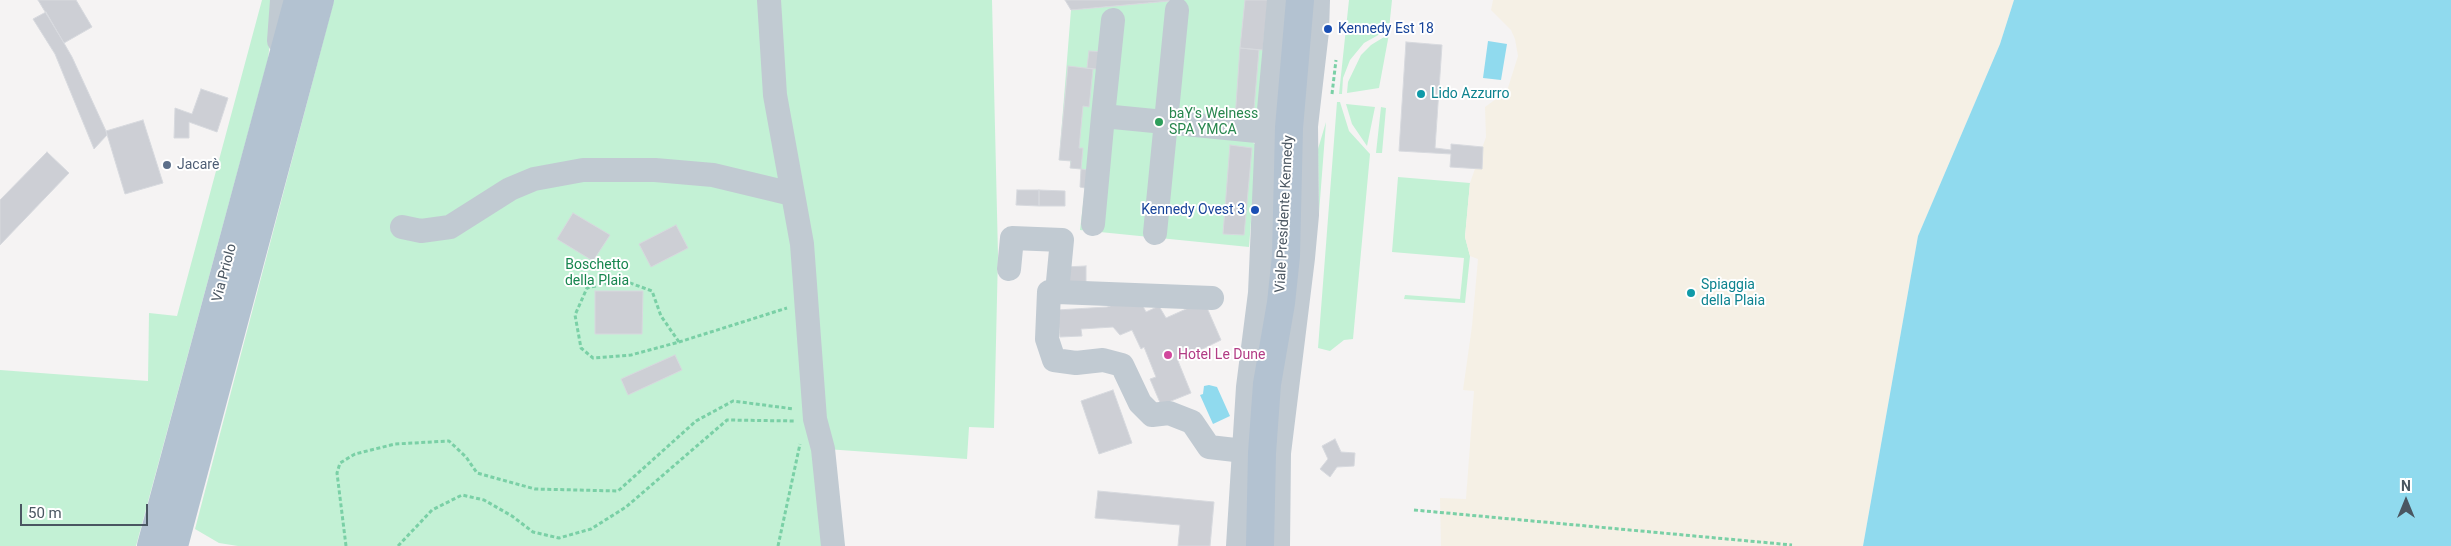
<!DOCTYPE html>
<html>
<head>
<meta charset="utf-8">
<style>
  body { margin:0 }
  #map { position:relative; width:2451px; height:546px; overflow:hidden; background:#f5f3f3; font-family:Roboto,sans-serif }
  canvas { display:block }
  .north { position:absolute; left:2381px; top:476px; width:50px; height:50px; -webkit-text-stroke:4px #fff; paint-order:stroke; rotate:0deg; font-size:14px; font-weight:700; line-height:20px; text-align:center; color:#4a5661 }
  .north::after { content:''; display:block; margin:auto; width:18px; height:22px; background:#4a5661; clip-path:polygon(50% 0,100% 100%,50% 72%,0 100%) }
  .scale { position:absolute; left:20px; top:504px; width:128px; height:22px; box-sizing:border-box; border:2px solid #4a5661; border-top:0; padding-left:6px; font-size:15px; line-height:18px; white-space:nowrap; color:#4a5661; -webkit-text-stroke:4px #fff; paint-order:stroke }
</style>
</head>
<body>
<div id="map">
<canvas width="2451" height="546"></canvas>
<div class="north">N</div>
<div class="scale">50 m</div>
</div>
<script>
const g = document.querySelector('canvas').getContext('2d');
g.lineJoin = 'round';
function paint(path, color) { g.fillStyle = color; g.fill(path, 'evenodd'); }
const toPath = rows => new Path2D(rows.map(r => 'M' + r).join(''));
function strokePath(path, color, width, dash) { g.strokeStyle = color; g.lineWidth = width; g.lineCap = dash ? 'butt' : 'round'; g.setLineDash(dash || []); g.stroke(path); }
function write(font, color, halo, rows, align = 'center') {
  g.font = font + ' Roboto,sans-serif'; g.lineWidth = 4; g.setLineDash([]); g.textBaseline = 'middle'; g.strokeStyle = halo; g.fillStyle = color; for (const [text, x, y, turn = 0] of rows) {
    g.save(); g.translate(x, y); g.rotate((+turn || 0) * Math.PI / 180); g.textAlign = isNaN(turn) ? turn : align; if (halo) g.strokeText(text, 0, 0); g.fillText(text, 0, 0); g.restore();
  }
}
const green = toPath([
  [262,0,275,0,268,59,136,546,0,546,0,370,148,381,149,313,177,316],
  [334,0,992,0,998,255,994,428,969,427,967,459,812,448,823,546,238,546,219,543,195,529],
  [1180,0,1268,0,1260,118,1250,140,1257,146,1249,247,1080,230,1085,188,1080,187,1081,169,1070,168,1070,161,1059,160,1071,10],
  [1349,0,1392,0,1389,29,1364,43,1350,60,1343,78,1342,94,1339,94],
  [1389,34,1379,88,1347,93,1348,82,1361,55,1371,45],
  [1337,102,1340,102,1349,131,1370,154,1353,339,1344,340,1330,351,1318,348],
  [1346,104,1375,107,1367,146,1352,124],
  [1381,107,1386,108,1382,153,1376,153],
  [1326,122,1319,213,1318,149],
  [1398,177,1470,183,1465,237,1470,256,1465,303,1404,299,1405,295,1460,299,1464,258,1392,252]
]);
const sand = toPath([
  [1493,0,2014,0,2000,44,1918,236,1863,546,1441,546,1440,498,1466,499,1474,391,1463,390,1472,326,1478,259,1470,256,1465,237,1470,183,1486,137,1485,107,1507,91,1518,56,1515,39,1511,30,1491,10]
]);
const water = toPath([
  [2014,0,2451,0,2451,546,1863,546,1918,236,2000,44],
  [1488,41,1507,44,1501,80,1483,78],
  [1209,385,1217,387,1230,416,1213,424,1200,395,1203,394,1204,386]
]);
const building = toPath([
  [38,0,76,0,92,27,64,43,38,0],
  [1065,0,1180,0,1071,10,1065,0],
  [1245,0,1268,0,1263,50,1240,48,1245,0],
  [46,12,72,57,106,131,107,135,94,149,55,54,33,19,46,12],
  [1406,42,1442,45,1435,148,1451,150,1451,144,1483,147,1482,169,1450,167,1451,154,1399,151,1406,42],
  [1240,48,1259,50,1253,120,1235,119,1240,48],
  [1089,51,1107,52,1105,70,1087,68,1089,51],
  [1068,66,1093,69,1089,107,1083,106,1079,148,1083,148,1081,169,1070,168,1071,161,1059,160,1068,66],
  [201,89,228,98,217,132,189,122,189,138,174,138,175,108,192,114,201,89],
  [143,120,163,183,125,194,106,131,143,120],
  [1230,145,1252,148,1244,235,1223,234,1230,145],
  [47,152,69,173,0,245,0,200,47,152],
  [1081,169,1095,171,1085,188,1080,187,1081,169],
  [1017,190,1039,190,1039,206,1016,205,1017,190],
  [1039,190,1065,191,1065,206,1039,206,1039,190],
  [573,213,610,235,593,261,557,239,573,213],
  [676,225,688,248,651,267,639,244,676,225],
  [1086,266,1086,289,1062,288,1064,267,1086,266],
  [595,291,643,291,642,334,595,334,595,291],
  [1138,297,1146,312,1159,306,1166,318,1204,301,1221,340,1178,361,1191,393,1161,405,1150,379,1156,377,1144,347,1141,349,1132,330,1120,335,1113,327,1081,329,1082,336,1060,337,1057,310,1107,307,1138,297],
  [675,355,682,370,628,395,621,379,675,355],
  [1113,390,1132,443,1099,454,1081,401,1113,390],
  [1335,439,1341,452,1355,453,1354,466,1337,467,1330,477,1320,469,1328,459,1322,446,1335,439],
  [1098,491,1214,502,1210,546,1178,546,1180,525,1095,518,1098,491]
]);
const path = toPath([
  [1332,94,1336,60],
  [679,342,661,316,652,291,622,280,587,288,575,315,581,348,593,358,631,355,679,342,787,308],
  [1414,510,1792,545],
  [346,546,337,473,340,463,355,454,395,444,449,441,466,457,477,473,535,489,618,491,696,421,733,401,794,409],
  [398,546,432,510,462,495,484,500,512,516,533,532,559,538,591,529,626,507,727,420,796,421],
  [778,546,800,444]
]);
const minor = toPath([
  [769,0,775,95,802,244,815,419,823,449,833,546],
  [279,41,282,0],
  [1103,116,1113,20],
  [1093,224,1103,116,1267,132],
  [402,227,421,231,450,227,510,189,534,179,583,170,655,170,713,175,792,194],
  [1155,233,1177,10],
  [1009,269,1012,238,1062,240,1057,292,1049,292,1047,339,1054,360,1076,363,1103,360,1122,365,1140,403,1152,415,1169,413,1192,422,1209,447,1244,451],
  [1057,292,1212,298],
  [1238,546,1248,387,1260,293,1267,132,1279,0],
  [1278,546,1279,453,1303,258,1307,215,1306,126,1317,31,1318,0]
]);
const major = toPath([
  [151,546,298,0],
  [174,546,320,0],
  [1260,546,1262,453,1267,384,1281,303,1286,256,1289,128,1300,0]
]);
const markers = [
  [1328,29,5,"#1a4fb4"],
  [1421,94,5,"#0f9aa8"],
  [1159,122,5,"#2e9e5b"],
  [167,165,5,"#5c6f8a"],
  [1255,210,5,"#1a4fb4"],
  [1691,293,5,"#0f9aa8"],
  [1168,355,5,"#d1479c"]
];
const transitNames = [
  ["Kennedy Est 18",1338,29],
  ["Kennedy Ovest 3",1245,210,"right"]
];
const cultureNames = [
  ["Lido Azzurro",1431,94],
  ["Spiaggia",1701,285],
  ["della Plaia",1701,301]
];
const leisureNames = [
  ["baY's Welness",1169,114],
  ["SPA YMCA",1169,130]
];
const serviceNames = [
  ["Jacarè",177,165]
];
const streetNames = [
  ["Viale Presidente Kennedy",1285,214,-87],
  ["Via Priolo",225,273,-75]
];
const parkNames = [
  ["Boschetto",597,265],
  ["della Plaia",597,281]
];
const hotelNames = [
  ["Hotel Le Dune",1178,355]
];
paint(green, '#c3f1d5');
paint(sand, '#f5f0e5');
paint(water, '#90daee');
paint(building, '#cdcfd5');
strokePath(building, '#d7d9de', 1);
strokePath(path, '#7ad0a6', 3, [4, 2.5]);
strokePath(minor, '#c1cad2', 24);
strokePath(major, '#b3c2d1', 28);
for (const [x, y, r, color] of markers) { const dot = new Path2D(); dot.arc(x, y, r, 0, 2 * Math.PI); g.fillStyle = color; g.fill(dot); strokePath(dot, '#fff', 2); }
write('14px', '#164399', '#fff', transitNames, 'left');
write('14px', '#0d838f', '#fff', cultureNames, 'left');
write('14px', '#27864d', '#fff', leisureNames, 'left');
write('14px', '#4e5e75', '#fff', serviceNames, 'left');
write('14px', '#4a5661', '#fff', streetNames);
write('14px', '#17864f', '#fff', parkNames);
write('14px', '#b23c85', '#fff', hotelNames, 'left');
</script>
</body>
</html>
